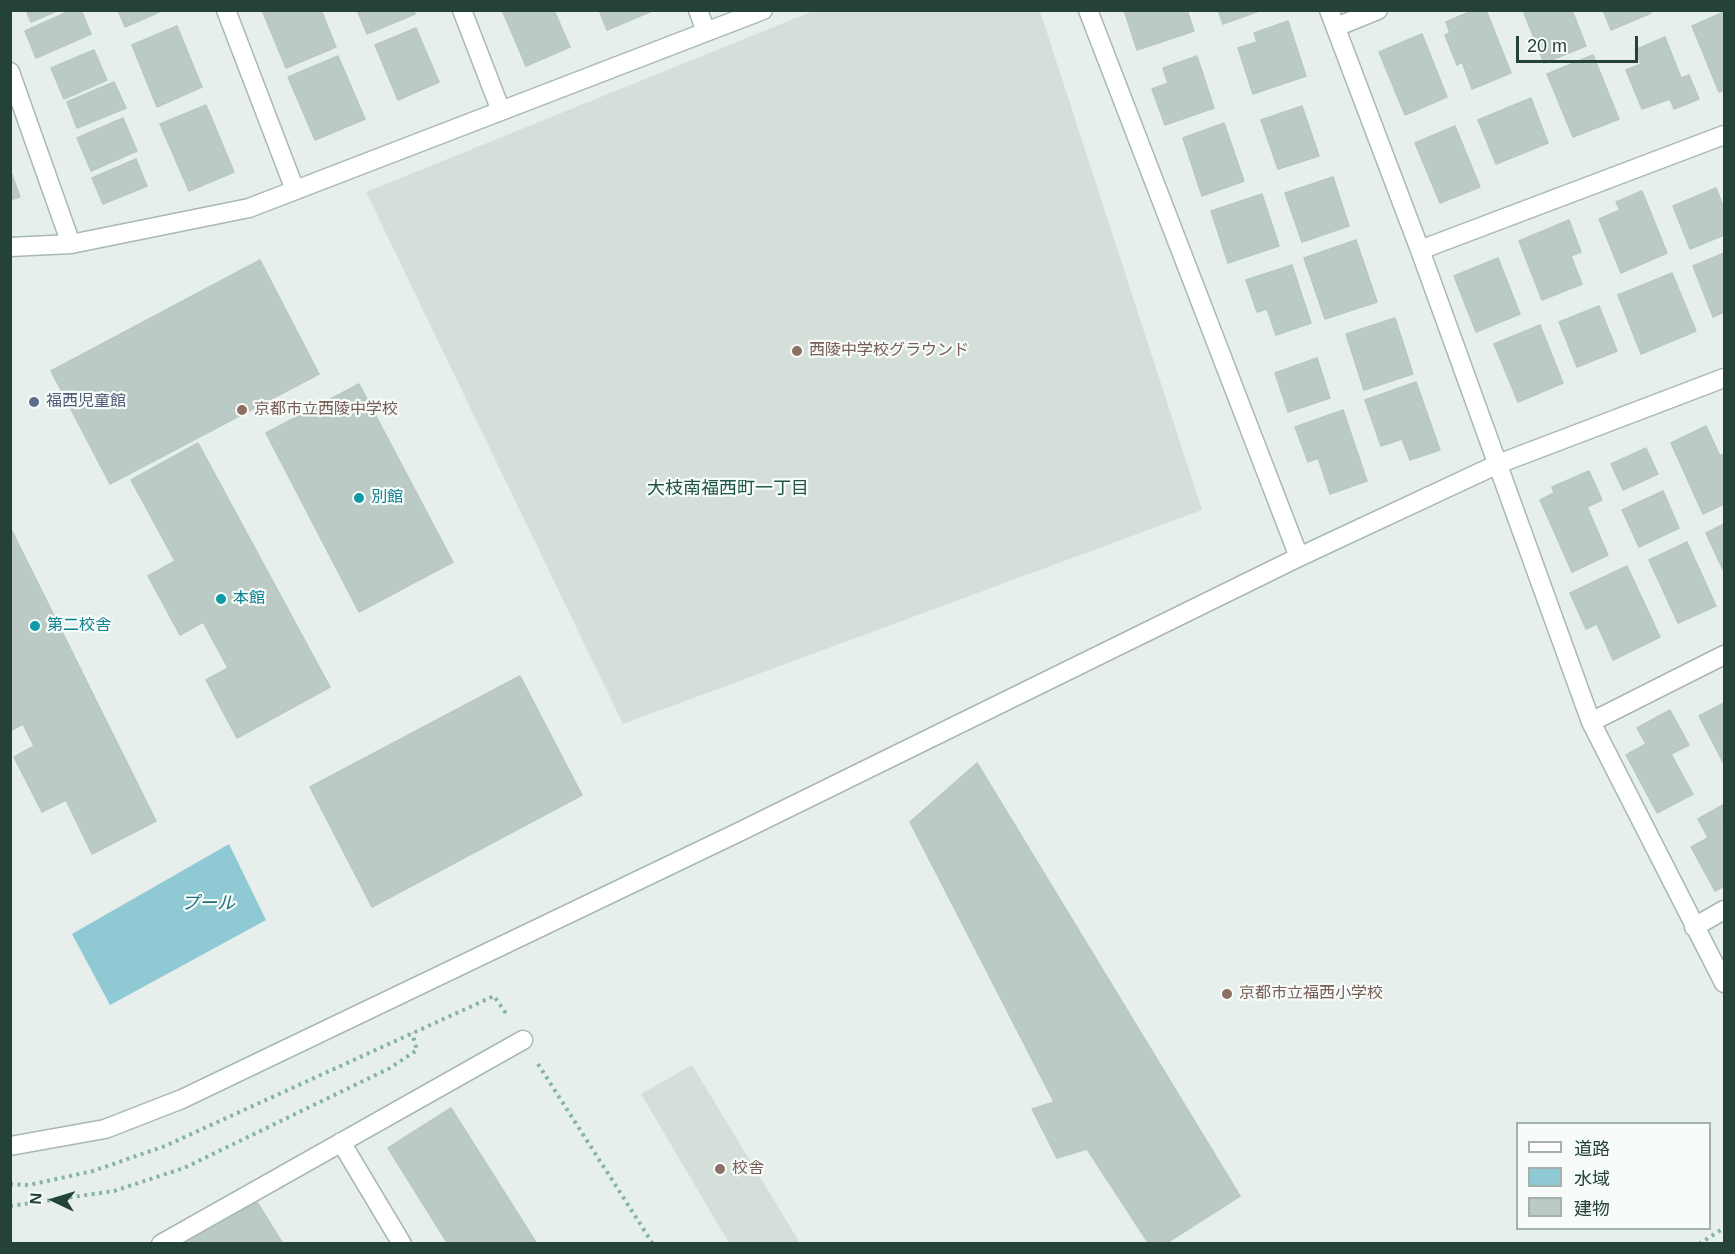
<!DOCTYPE html>
<html>
<head>
<meta charset="utf-8">
<style>
  body { margin:0 }
  #map { position:relative; width:1735px; height:1254px; overflow:hidden; background:#e6efeb; font-family:Helvetica,"Noto Sans JP",sans-serif }
  canvas { display:block }
  .frame { position:absolute; inset:0; border:12px solid #24423a; pointer-events:none }
  .legend { position:absolute; left:1516px; top:1122px; width:195px; height:108px; box-sizing:border-box; background:#f7fbf9; border:2px solid #a3b1ad; margin:0; padding:8px 10px; list-style:none; font-size:18px; color:#24423a }
  .legend li { display:flex; align-items:center; gap:12px; height:30px }
  .legend b { width:30px; border:2px solid #a3b1ad }
  .north { position:absolute; left:24px; top:1170px; width:60px; height:60px; -webkit-text-stroke:4px #f7fbf9; paint-order:stroke; rotate:274deg; font-size:16px; font-weight:700; line-height:24px; text-align:center; color:#24423a }
  .north::after { content:''; display:block; margin:auto; width:21px; height:27px; background:#24423a; clip-path:polygon(50% 0,100% 100%,50% 72%,0 100%) }
  .scale { position:absolute; left:1516px; top:36px; width:122px; height:27px; box-sizing:border-box; border:3px solid #24423a; border-top:0; padding-left:8px; font-size:18px; line-height:21px; white-space:nowrap; color:#24423a; -webkit-text-stroke:4px #f7fbf9; paint-order:stroke }
</style>
</head>
<body>
<div id="map">
<canvas width="1735" height="1254"></canvas>
<div class="frame"></div>
<ul class="legend">
<li><b style="height:8px;background:#fff"></b>道路</li>
<li><b style="height:16px;background:#8ec9d4"></b>水域</li>
<li><b style="height:16px;background:#bbcac4"></b>建物</li>
</ul>
<div class="north">N</div>
<div class="scale">20 m</div>
</div>
<script>
const g = document.querySelector('canvas').getContext('2d');
g.lineJoin = 'round';
function paint(path, color) { g.fillStyle = color; g.fill(path, 'evenodd'); }
const toPath = rows => new Path2D(rows.map(r => 'M' + r).join(''));
function strokePath(path, color, width, dash) { g.strokeStyle = color; g.lineWidth = width; g.lineCap = dash ? 'butt' : 'round'; g.setLineDash(dash || []); g.stroke(path); }
function write(font, color, halo, rows, align = 'center') {
  g.font = font + ' Helvetica,"Noto Sans JP",sans-serif'; g.lineWidth = 4.5; g.setLineDash([]); g.textBaseline = 'middle'; g.strokeStyle = halo; g.fillStyle = color; for (const [text, x, y, turn = 0] of rows) {
    g.save(); g.translate(x, y); g.rotate((+turn || 0) * Math.PI / 180); g.textAlign = isNaN(turn) ? turn : align; if (halo) g.strokeText(text, 0, 0); g.fillText(text, 0, 0); g.restore();
  }
}
const built = toPath([
  [813,11,1040,11,1202,510,623,724,366,192],
  [692,1065,800,1243,729,1243,641,1094]
]);
const water = toPath([
  [229,844,266,920,110,1005,72,934]
]);
const building = toPath([
  [26,10,59,10,31,22,26,10],
  [72,10,81,10,91,34,36,58,25,31,72,10],
  [118,10,164,10,125,27,118,10],
  [262,10,321,10,336,47,286,68,262,10],
  [357,10,414,10,415,14,367,34,357,10],
  [502,10,554,10,570,47,526,66,502,10],
  [599,10,652,10,652,11,607,30,599,10],
  [1124,10,1187,10,1194,31,1137,50,1124,10],
  [1218,10,1262,10,1223,24,1218,10],
  [1474,10,1486,10,1511,73,1472,89,1462,62,1457,65,1445,35,1450,33,1446,22,1474,10],
  [1531,10,1572,10,1586,46,1544,63,1524,13,1531,10],
  [1603,10,1650,10,1651,13,1611,30,1603,10],
  [1724,12,1724,90,1719,92,1692,26,1724,12],
  [1288,21,1306,76,1253,94,1238,48,1257,42,1254,33,1288,21],
  [177,26,202,87,157,107,132,45,177,26],
  [416,28,439,82,398,100,375,45,416,28],
  [1422,34,1447,97,1405,115,1379,52,1422,34],
  [1665,37,1681,78,1689,75,1699,99,1674,109,1670,99,1642,109,1626,70,1641,64,1635,50,1665,37],
  [94,50,107,80,64,99,51,68,94,50],
  [1593,55,1619,119,1573,137,1547,74,1593,55],
  [338,56,365,119,315,140,288,77,338,56],
  [1197,56,1214,108,1165,125,1152,89,1168,83,1163,68,1197,56],
  [114,82,126,108,77,128,67,102,114,82],
  [1531,98,1548,143,1496,164,1478,120,1531,98],
  [206,105,234,172,189,191,160,124,206,105],
  [1302,106,1319,156,1278,169,1261,120,1302,106],
  [123,118,137,151,91,171,77,138,123,118],
  [1224,123,1244,181,1202,196,1183,138,1224,123],
  [1455,126,1480,187,1440,203,1415,143,1455,126],
  [136,159,147,186,103,204,92,178,136,159],
  [10,169,20,197,10,200,10,169],
  [1333,177,1349,226,1302,242,1285,193,1333,177],
  [1716,188,1724,208,1724,235,1690,249,1673,206,1716,188],
  [1642,191,1667,253,1621,273,1599,219,1620,210,1616,202,1642,191],
  [1262,194,1279,246,1228,263,1211,211,1262,194],
  [1569,220,1581,252,1571,256,1582,284,1542,300,1519,241,1569,220],
  [1356,240,1377,302,1325,319,1304,258,1356,240],
  [1724,253,1724,312,1713,317,1693,266,1724,253],
  [1498,258,1520,314,1476,332,1454,276,1498,258],
  [260,260,319,374,110,484,51,371,260,260],
  [1292,265,1311,323,1276,335,1267,309,1257,312,1246,280,1292,265],
  [1672,273,1696,331,1641,354,1618,295,1672,273],
  [1599,306,1617,351,1577,367,1559,322,1599,306],
  [1395,318,1413,374,1364,390,1346,334,1395,318],
  [1540,325,1563,383,1518,402,1494,344,1540,325],
  [1317,358,1330,398,1288,412,1275,373,1317,358],
  [1416,382,1440,450,1410,460,1402,439,1381,446,1365,400,1416,382],
  [359,384,453,562,359,612,266,433,359,384],
  [1343,410,1367,481,1330,494,1318,458,1308,462,1295,427,1343,410],
  [1706,426,1720,456,1724,454,1724,504,1703,514,1671,443,1706,426],
  [198,443,330,687,237,738,206,680,228,668,203,622,180,635,148,576,175,561,131,480,198,443],
  [1646,448,1658,474,1623,490,1611,464,1646,448],
  [1589,471,1602,500,1587,507,1608,555,1572,572,1540,500,1554,493,1552,487,1589,471],
  [1663,491,1679,528,1639,547,1622,510,1663,491],
  [1724,524,1724,572,1706,533,1724,524],
  [10,527,156,821,92,854,66,800,42,812,14,757,34,746,23,724,10,731,10,527],
  [1687,542,1716,606,1678,623,1649,560,1687,542],
  [1627,566,1660,637,1613,660,1597,624,1586,629,1570,593,1627,566],
  [520,676,582,795,372,907,310,787,520,676],
  [1724,703,1724,764,1699,716,1724,703],
  [1670,710,1689,745,1671,754,1693,794,1657,813,1626,755,1646,744,1637,728,1670,710],
  [977,763,1240,1196,1165,1244,1149,1244,1087,1149,1057,1158,1032,1109,1054,1102,910,822,977,763],
  [1723,805,1724,886,1715,891,1691,847,1708,838,1698,819,1723,805],
  [451,1108,537,1244,448,1244,388,1148,451,1108],
  [252,1194,283,1244,191,1244,186,1236,252,1194]
]);
const path = toPath([
  [538,1064,653,1244],
  [10,1184,29,1185,93,1171,165,1146,494,996,507,1015],
  [10,1206,114,1191,184,1168,390,1068,417,1050,412,1033],
  [1699,1244,1724,1228]
]);
const minor = toPath([
  [226,10,295,190],
  [462,10,501,111],
  [698,10,706,32],
  [1088,10,1299,557],
  [1329,10,1420,250,1591,722,1724,983],
  [1336,27,1378,10],
  [10,72,71,244],
  [10,247,71,244,249,208,763,10],
  [1420,250,1724,135],
  [1591,722,1724,655],
  [1694,927,1724,910],
  [341,1142,402,1244],
  [10,1146,105,1129,182,1099,737,833,1299,557,1498,464,1724,378],
  [161,1244,523,1040]
]);
const markers = [
  [797,351,6,"#8d6e63"],
  [34,402,6,"#5c6f8a"],
  [242,410,6,"#8d6e63"],
  [359,498,6,"#0f9aa8"],
  [221,599,6,"#0f9aa8"],
  [35,626,6,"#0f9aa8"],
  [1227,994,6,"#8d6e63"],
  [720,1169,6,"#8d6e63"]
];
const educationNames = [
  ["西陵中学校グラウンド",809,351],
  ["京都市立西陵中学校",254,410],
  ["京都市立福西小学校",1239,994],
  ["校舎",732,1169]
];
const serviceNames = [
  ["福西児童館",46,402]
];
const cultureNames = [
  ["別館",371,498],
  ["本館",233,599],
  ["第二校舎",47,626]
];
const neighbourhoodNames = [
  ["大枝南福西町一丁目",728,489]
];
const waterNames = [
  ["プール",208,904]
];
paint(built, '#d4dfda');
paint(water, '#8ec9d4');
paint(building, '#bbcac4');
strokePath(building, '#b8c9c2', 1.5);
strokePath(minor, '#a8b8b2', 21);
strokePath(path, '#86b3a5', 4, [3, 4.5]);
strokePath(minor, '#fff', 18);
for (const [x, y, r, color] of markers) { const dot = new Path2D(); dot.arc(x, y, r, 0, 2 * Math.PI); g.fillStyle = color; g.fill(dot); strokePath(dot, '#f7fbf9', 2); }
write('16px', '#785e54', '#f7fbf9', educationNames, 'left');
write('16px', '#4e5e75', '#f7fbf9', serviceNames, 'left');
write('16px', '#0d838f', '#f7fbf9', cultureNames, 'left');
write('18px', '#1f5548', '#f7fbf9', neighbourhoodNames);
write('italic 18px', '#1c6f80', '#f7fbf9', waterNames);
</script>
</body>
</html>
